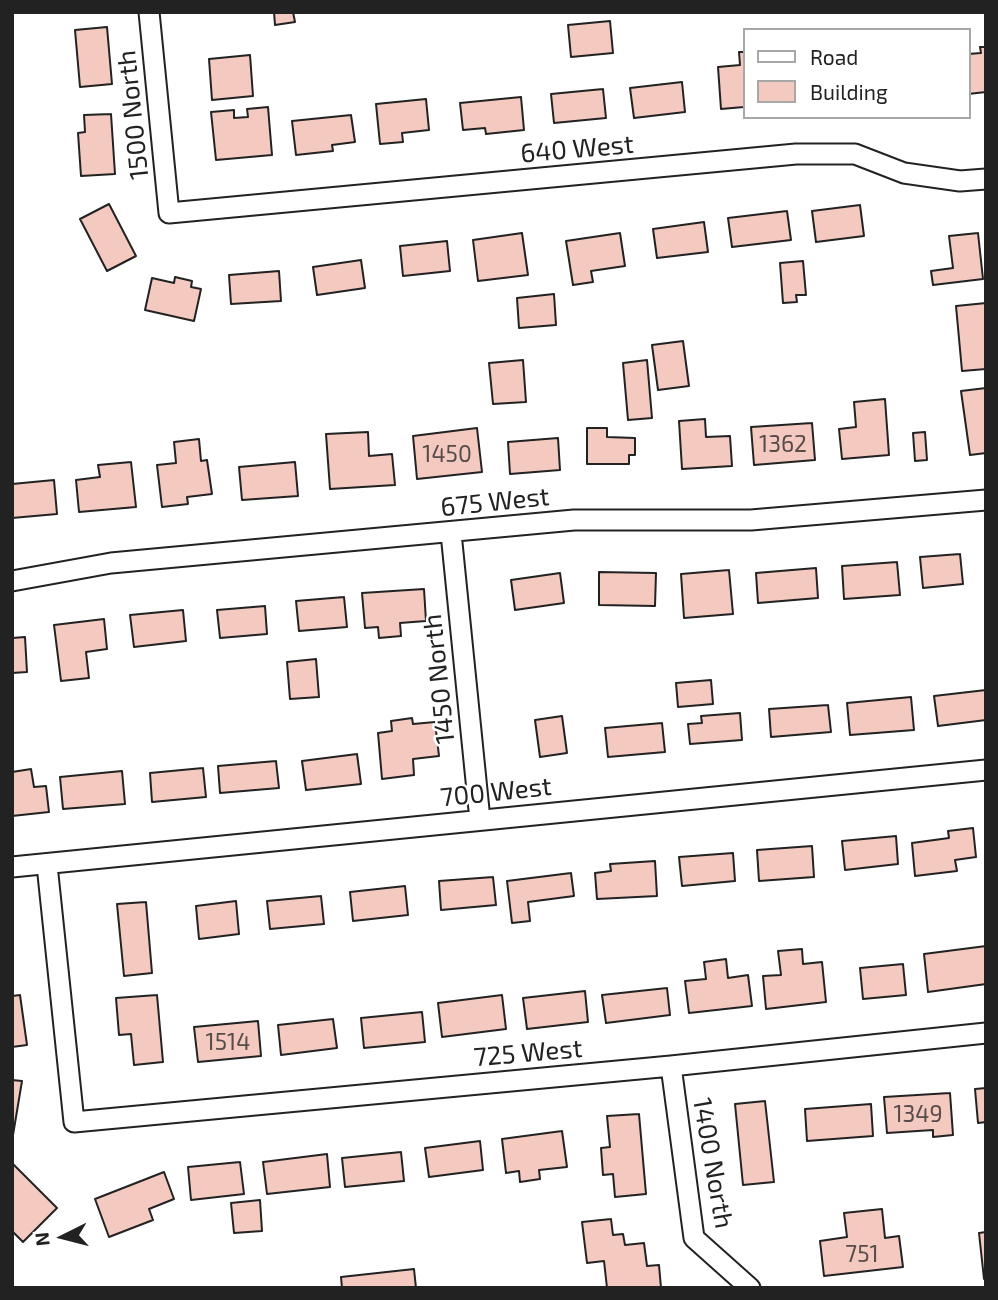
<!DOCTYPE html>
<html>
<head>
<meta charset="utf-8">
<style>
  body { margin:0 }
  #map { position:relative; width:998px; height:1300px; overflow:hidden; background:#fff; font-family:"Exo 2",sans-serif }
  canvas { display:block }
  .frame { position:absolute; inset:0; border:14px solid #222; pointer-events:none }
  .legend { position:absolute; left:743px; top:28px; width:228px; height:91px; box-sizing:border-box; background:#fff; border:2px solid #a7a7a7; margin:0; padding:9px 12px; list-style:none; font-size:21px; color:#222 }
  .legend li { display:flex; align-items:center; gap:14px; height:35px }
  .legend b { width:35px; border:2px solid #a7a7a7 }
  .north { position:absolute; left:28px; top:1202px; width:70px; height:70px; -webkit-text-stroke:5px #fff; paint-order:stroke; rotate:264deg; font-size:19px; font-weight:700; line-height:28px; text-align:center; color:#222 }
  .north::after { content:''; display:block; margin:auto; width:24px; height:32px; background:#222; clip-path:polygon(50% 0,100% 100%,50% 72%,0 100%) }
</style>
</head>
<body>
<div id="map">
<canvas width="998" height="1300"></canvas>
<div class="frame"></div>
<ul class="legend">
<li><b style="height:9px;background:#fff"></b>Road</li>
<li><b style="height:19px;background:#f3c9c0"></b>Building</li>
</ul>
<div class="north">N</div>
</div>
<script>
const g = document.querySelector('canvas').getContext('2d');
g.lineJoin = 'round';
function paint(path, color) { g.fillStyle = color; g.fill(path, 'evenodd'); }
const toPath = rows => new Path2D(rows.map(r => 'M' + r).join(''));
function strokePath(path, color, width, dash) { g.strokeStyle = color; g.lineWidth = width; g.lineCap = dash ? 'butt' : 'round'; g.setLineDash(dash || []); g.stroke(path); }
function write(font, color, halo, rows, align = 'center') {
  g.font = font + ' "Exo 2",sans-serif'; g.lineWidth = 5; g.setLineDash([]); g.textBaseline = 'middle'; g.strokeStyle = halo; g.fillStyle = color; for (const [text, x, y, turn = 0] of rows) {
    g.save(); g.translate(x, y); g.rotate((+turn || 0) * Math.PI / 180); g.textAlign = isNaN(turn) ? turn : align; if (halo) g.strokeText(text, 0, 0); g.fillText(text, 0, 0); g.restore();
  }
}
const building = toPath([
  [274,12,293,12,295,22,275,25,274,12],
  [610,21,613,53,571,57,568,25,610,21],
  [107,27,112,84,80,87,75,30,107,27],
  [980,47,986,47,986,92,968,94,968,54,981,53,980,47],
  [739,52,744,52,744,107,721,109,718,67,740,65,739,52],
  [250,55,253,96,212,100,209,59,250,55],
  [682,82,685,112,634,118,630,88,682,82],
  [603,89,606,118,554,123,551,94,603,89],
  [521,97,524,130,486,134,485,128,463,130,460,103,521,97],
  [426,99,429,130,402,133,403,142,380,144,376,104,426,99],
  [268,107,272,155,216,160,211,112,234,110,234,118,248,117,247,109,268,107],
  [111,114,115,174,81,176,78,133,85,132,84,115,111,114],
  [351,115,355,142,332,145,333,151,296,155,292,121,351,115],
  [109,204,136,256,107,271,80,219,109,204],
  [860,205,864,236,816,242,812,211,860,205],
  [787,211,791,240,732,247,728,218,787,211],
  [704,222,708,252,657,258,653,229,704,222],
  [522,233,528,275,478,281,473,240,522,233],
  [620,233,625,266,591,271,593,282,573,285,566,241,620,233],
  [978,233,983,279,933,285,931,271,953,268,949,236,978,233],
  [447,241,450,271,403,276,400,246,447,241],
  [361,260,365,288,317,295,313,267,361,260],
  [803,261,806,295,796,295,797,302,783,303,780,263,803,261],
  [279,271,281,301,231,304,229,275,279,271],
  [175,277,192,281,191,287,201,289,194,321,145,310,152,278,174,283,175,277],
  [554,294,556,325,519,328,517,298,554,294],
  [986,303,986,369,962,371,956,306,986,303],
  [683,341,689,386,658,390,652,345,683,341],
  [523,360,526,402,493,404,489,363,523,360],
  [647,360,652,418,628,420,623,363,647,360],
  [986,388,986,453,970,455,961,391,986,388],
  [885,399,889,455,842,459,839,429,856,427,854,402,885,399],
  [705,419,706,437,730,436,732,466,682,469,679,421,705,419],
  [812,423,815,460,754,465,751,427,812,423],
  [477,428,482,472,417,479,413,436,477,428],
  [587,428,607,428,607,437,635,438,635,455,629,455,629,464,587,464,587,428],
  [368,432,369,456,392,454,395,485,330,489,326,434,368,432],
  [925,432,927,460,915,461,913,433,925,432],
  [558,438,560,470,510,474,508,442,558,438],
  [199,439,201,461,207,460,212,494,187,497,188,504,162,507,157,465,176,463,174,442,199,439],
  [131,462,136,507,79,512,76,480,100,477,98,465,131,462],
  [295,462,298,496,242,500,239,467,295,462],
  [54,480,57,514,12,518,12,484,54,480],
  [960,554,963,584,923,588,920,557,960,554],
  [897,562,900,595,844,599,842,566,897,562],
  [816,568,818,598,758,603,756,573,816,568],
  [729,570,733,614,684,618,681,574,729,570],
  [599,572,656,573,655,606,599,605,599,572],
  [560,573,564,603,515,610,511,580,560,573],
  [424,589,426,621,400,623,401,636,379,638,378,627,365,628,362,593,424,589],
  [344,597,347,627,299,631,296,601,344,597],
  [265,606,267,634,220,638,217,610,265,606],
  [183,610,186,641,134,647,130,615,183,610],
  [104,619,107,649,86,652,89,678,61,681,54,625,104,619],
  [25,637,27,672,12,673,12,638,25,637],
  [316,659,319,697,290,699,287,662,316,659],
  [711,680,713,704,678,707,676,683,711,680],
  [986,690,986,720,938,726,934,696,986,690],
  [911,697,914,730,850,735,847,703,911,697],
  [828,705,831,732,771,737,769,709,828,705],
  [740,713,742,740,690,744,688,724,702,723,701,716,740,713],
  [562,716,567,753,540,757,535,720,562,716],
  [412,718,413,724,435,722,439,756,413,759,414,775,382,779,378,733,392,731,391,721,412,718],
  [662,723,665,752,608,757,605,728,662,723],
  [357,754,361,784,306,790,302,761,357,754],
  [276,761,279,788,220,793,218,766,276,761],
  [203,768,206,797,152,802,150,773,203,768],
  [31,769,34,787,46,786,49,812,12,816,12,772,31,769],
  [122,771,125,804,63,809,60,777,122,771],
  [973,828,976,857,955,860,957,871,915,876,912,843,949,838,948,831,973,828],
  [896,836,898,864,845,870,842,841,896,836],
  [812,846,814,877,759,881,757,850,812,846],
  [733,853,735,881,682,886,679,857,733,853],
  [655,861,657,896,597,899,595,873,611,871,610,864,655,861],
  [571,873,574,896,528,902,530,921,512,923,507,881,571,873],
  [493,877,496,905,441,910,439,881,493,877],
  [405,886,408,915,353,921,350,892,405,886],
  [321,896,324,924,270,929,267,901,321,896],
  [236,901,239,934,199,939,196,906,236,901],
  [146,902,152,973,124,976,117,904,146,902],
  [986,946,986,984,928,992,924,954,986,946],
  [802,949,803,964,822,962,826,1002,766,1009,763,976,781,975,778,951,802,949],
  [726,959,728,978,748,975,752,1006,689,1013,685,981,706,979,704,962,726,959],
  [903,964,906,995,863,999,860,968,903,964],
  [667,988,670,1015,606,1023,602,995,667,988],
  [585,991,588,1022,527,1029,523,998,585,991],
  [20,995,27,1045,12,1047,12,996,20,995],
  [157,995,163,1062,134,1065,131,1034,119,1035,116,998,157,995],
  [502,995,506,1029,442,1037,438,1003,502,995],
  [422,1012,425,1042,364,1048,361,1018,422,1012],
  [333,1019,337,1048,281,1055,278,1025,333,1019],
  [258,1021,261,1056,198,1062,194,1027,258,1021],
  [12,1080,22,1081,12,1141,12,1080],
  [986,1088,986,1122,978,1123,975,1089,986,1088],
  [950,1093,953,1135,933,1137,933,1130,887,1133,884,1097,950,1093],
  [765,1101,774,1182,743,1185,735,1104,765,1101],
  [871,1104,873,1136,807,1141,805,1109,871,1104],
  [639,1114,646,1194,615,1197,613,1174,603,1175,601,1148,610,1147,607,1116,639,1114],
  [562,1131,567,1167,539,1170,540,1179,520,1182,519,1171,506,1173,502,1139,562,1131],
  [480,1141,483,1170,429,1177,425,1148,480,1141],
  [401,1152,404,1181,345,1187,342,1158,401,1152],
  [327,1154,330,1187,267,1194,263,1162,327,1154],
  [240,1162,244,1194,191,1200,188,1167,240,1162],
  [12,1163,57,1208,23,1242,12,1231,12,1163],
  [164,1172,174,1199,149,1209,153,1220,109,1237,95,1199,164,1172],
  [260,1200,262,1231,234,1233,231,1203,260,1200],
  [882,1209,885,1238,899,1236,903,1267,824,1276,820,1241,847,1237,844,1213,882,1209],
  [611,1219,613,1235,623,1234,625,1245,644,1243,647,1266,659,1265,661,1288,607,1288,604,1261,587,1263,582,1222,611,1219],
  [986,1232,986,1279,984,1279,979,1233,986,1232],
  [414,1269,416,1288,342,1288,341,1277,414,1269]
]);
const street = toPath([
  [149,12,169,213,796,154,855,154,904,173,960,181,986,179],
  [451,533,480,820],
  [12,581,111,563,574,520,751,520,986,500],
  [47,865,74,1122,671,1066,986,1033],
  [12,867,986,770],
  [671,1066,694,1238,750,1288]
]);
const numberNames = [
  ["1362",783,444],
  ["1450",447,454],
  ["1514",228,1042],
  ["1349",918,1114],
  ["751",862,1254]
];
const streetNames = [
  ["1500 North",133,115,-96],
  ["640 West",577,149,-5],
  ["675 West",495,502,-6],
  ["1450 North",439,679,-96],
  ["700 West",496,792,-6],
  ["725 West",528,1053,-5],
  ["1400 North",713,1163,80]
];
paint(building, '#f3c9c0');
strokePath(building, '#222', 2);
strokePath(street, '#222', 23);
strokePath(street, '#fff', 19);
write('23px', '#564c4a', null, numberNames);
write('26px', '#222', '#fff', streetNames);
</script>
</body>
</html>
